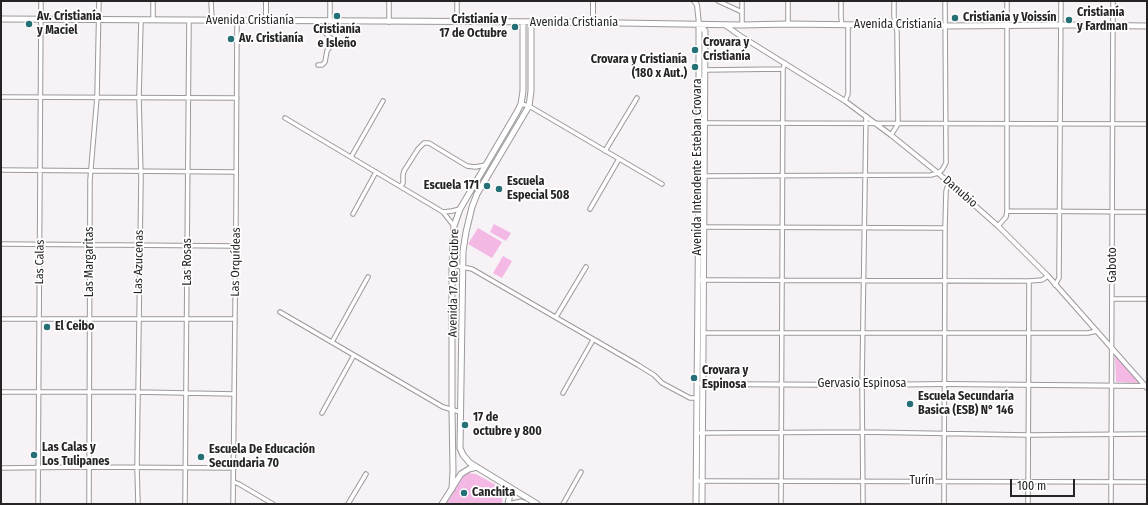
<!DOCTYPE html>
<html>
<head>
<meta charset="utf-8">
<style>
  body { margin:0 }
  #map { position:relative; width:1148px; height:505px; overflow:hidden; background:#f6f2f5; font-family:"Fira Sans Condensed",sans-serif }
  canvas { display:block }
  .frame { position:absolute; inset:0; border:2px solid #262425; pointer-events:none }
  .scale { position:absolute; left:1010px; top:479px; width:65px; height:18px; box-sizing:border-box; border:2px solid #262425; border-top:0; padding-left:5px; font-size:12px; line-height:14px; white-space:nowrap; color:#262425; -webkit-text-stroke:3px #fff; paint-order:stroke }
</style>
</head>
<body>
<div id="map">
<canvas width="1148" height="505"></canvas>
<div class="frame"></div>
<div class="scale">100 m</div>
</div>
<script>
const g = document.querySelector('canvas').getContext('2d');
g.lineJoin = 'round';
function paint(path, color) { g.fillStyle = color; g.fill(path, 'evenodd'); }
const toPath = rows => new Path2D(rows.map(r => 'M' + r).join(''));
function strokePath(path, color, width, dash) { g.strokeStyle = color; g.lineWidth = width; g.lineCap = dash ? 'butt' : 'round'; g.setLineDash(dash || []); g.stroke(path); }
function write(font, color, halo, rows, align = 'center') {
  g.font = font + ' "Fira Sans Condensed",sans-serif'; g.lineWidth = 3.5; g.setLineDash([]); g.textBaseline = 'middle'; g.strokeStyle = halo; g.fillStyle = color; for (const [text, x, y, turn = 0] of rows) {
    g.save(); g.translate(x, y); g.rotate((+turn || 0) * Math.PI / 180); g.textAlign = isNaN(turn) ? turn : align; if (halo) g.strokeText(text, 0, 0); g.fillText(text, 0, 0); g.restore();
  }
}
const green = toPath([
  [494,224,511,233,506,241,490,232],
  [478,228,502,242,492,258,468,244],
  [503,256,512,261,502,278,493,273],
  [1115,356,1139,383,1116,382],
  [468,473,476,474,496,485,503,491,502,504,446,504,464,475]
]);
const minor = toPath([
  [153,1,153,20],
  [211,1,212,21],
  [330,1,330,22],
  [457,1,457,22],
  [718,1,742,12],
  [742,1,742,25],
  [841,1,841,17,842,25],
  [389,22,389,1],
  [788,24,788,1],
  [318,65,322,65,325,62,327,51,333,42,332,39,325,33,325,21],
  [705,70,783,69],
  [1,97,237,98],
  [845,101,848,94,848,25],
  [521,104,529,106,662,184],
  [285,118,443,212,454,226],
  [702,123,1147,124],
  [891,135,898,124,897,32,894,17,894,1],
  [605,151,637,98],
  [351,157,383,101],
  [1,170,236,172],
  [703,176,931,175,938,173,942,170,946,163,945,1],
  [401,186,403,183,403,175,404,171,418,149,424,143,429,143,467,166,475,167,486,165],
  [590,209,619,159],
  [1007,211,1147,212],
  [443,212,452,211,460,209],
  [353,214,376,172],
  [998,226,1006,217,1007,211,1007,1],
  [698,227,945,228],
  [1,244,236,246],
  [452,265,472,269,638,365,654,375,662,383,690,398,696,398],
  [701,280,1029,281,1042,280,1048,276],
  [1055,285,1059,278,1059,275,1061,1],
  [1113,299,1147,299],
  [280,312,443,407,460,412],
  [556,317,586,267],
  [1,319,235,319],
  [703,333,1088,333,1097,331],
  [332,342,368,277],
  [1,392,138,392,234,394],
  [563,393,593,340],
  [322,413,354,355],
  [700,433,863,432,1028,435,1147,434],
  [1,468,89,467,234,468],
  [696,481,1147,482],
  [234,482,239,484,273,504],
  [38,504,41,1],
  [89,504,90,180,97,97,99,1],
  [138,504,137,467,141,178,139,97,141,20],
  [185,504,189,20],
  [233,504,236,214,237,21],
  [348,504,366,474],
  [563,504,581,472],
  [781,504,783,69,785,63],
  [863,504,862,385,866,116],
  [944,504,945,228,946,191,949,182],
  [1028,504,1029,281],
  [1111,504,1113,1]
]);
const tertiary = toPath([
  [593,1,593,23],
  [694,1,697,5,699,24],
  [266,21,266,1],
  [725,25,739,35,845,101,891,135,938,173,998,226,1048,276,1147,388],
  [701,384,862,385,945,384,1147,386]
]);
const secondary = toPath([
  [1,19,560,22,742,25,788,24,945,26,1070,25,1147,26],
  [531,23,531,91,529,106,477,194,472,207,466,232,463,251,460,448,463,455,470,463,537,504],
  [699,24,705,31,705,36,702,504],
  [508,487,510,494,508,504],
  [452,489,453,471,452,410,452,265,454,226,460,209,517,112,521,104,523,91,523,23],
  [442,504,461,474,469,469,477,467],
  [512,504,521,502,526,504],
  [696,504,699,178,699,24]
]);
const markers = [
  [337,16,4,"#256f76"],
  [955,18,4,"#256f76"],
  [1069,20,4,"#256f76"],
  [29,24,4,"#256f76"],
  [515,27,4,"#256f76"],
  [231,39,4,"#256f76"],
  [695,50,4,"#256f76"],
  [695,67,4,"#256f76"],
  [487,186,4,"#256f76"],
  [499,189,4,"#256f76"],
  [47,327,4,"#256f76"],
  [694,378,4,"#256f76"],
  [910,404,4,"#256f76"],
  [465,425,4,"#256f76"],
  [34,455,4,"#256f76"],
  [201,457,4,"#256f76"],
  [464,493,4,"#256f76"]
];
const poiNames = [
  ["Cristianía",1077,13],
  ["y Fardman",1077,27],
  ["Av. Cristianía",37,17],
  ["y Maciel",37,31],
  ["Cristianía y Voissín",963,18],
  ["Cristianía y",507,20,"right"],
  ["17 de Octubre",507,34,"right"],
  ["Cristianía",337,30,"center"],
  ["e Isleño",337,44,"center"],
  ["Av. Cristianía",239,39],
  ["Crovara y",703,43],
  ["Cristianía",703,57],
  ["Crovara y Cristianía",687,60,"right"],
  ["(180 x Aut.)",687,74,"right"],
  ["Escuela",507,182],
  ["Especial 508",507,196],
  ["Escuela 171",479,186,"right"],
  ["El Ceibo",55,327],
  ["Crovara y",702,371],
  ["Espinosa",702,385],
  ["Escuela Secundaría",918,397],
  ["Basica (ESB) N° 146",918,411],
  ["17 de",473,418],
  ["octubre y 800",473,432],
  ["Las Calas y",42,448],
  ["Los Tulipanes",42,462],
  ["Escuela De Educación",209,450],
  ["Secundaria 70",209,464],
  ["Canchita",472,493]
];
const streetNames = [
  ["Avenida Cristianía",250,21],
  ["Avenida Cristianía",574,23],
  ["Avenida Cristianía",898,25],
  ["Avenida Intendente Esteban Crovara",698,167,-90],
  ["Danubio",960,192,41],
  ["Las Calas",40,262,-89],
  ["Las Margaritas",90,262,-90],
  ["Las Azucenas",139,262,-89],
  ["Las Rosas",188,262,-90],
  ["Las Orquídeas",236,262,-89],
  ["Gaboto",1113,265,-90],
  ["Avenida 17 de Octubre",454,283,-89],
  ["Gervasio Espinosa",862,384],
  ["Turín",922,481]
];
paint(green, '#f4b8e5');
strokePath(minor, '#9c989b', 5.5);
strokePath(tertiary, '#9c989b', 6);
strokePath(secondary, '#9c989b', 7);
strokePath(minor, '#fff', 3.5);
strokePath(tertiary, '#fff', 4);
strokePath(secondary, '#fff', 5);
for (const [x, y, r, color] of markers) { const dot = new Path2D(); dot.arc(x, y, r, 0, 2 * Math.PI); g.fillStyle = color; g.fill(dot); strokePath(dot, '#fff', 1.5); }
write('bold 12px', '#262425', '#fff', poiNames, 'left');
write('12px', '#262425', '#fff', streetNames);
</script>
</body>
</html>
